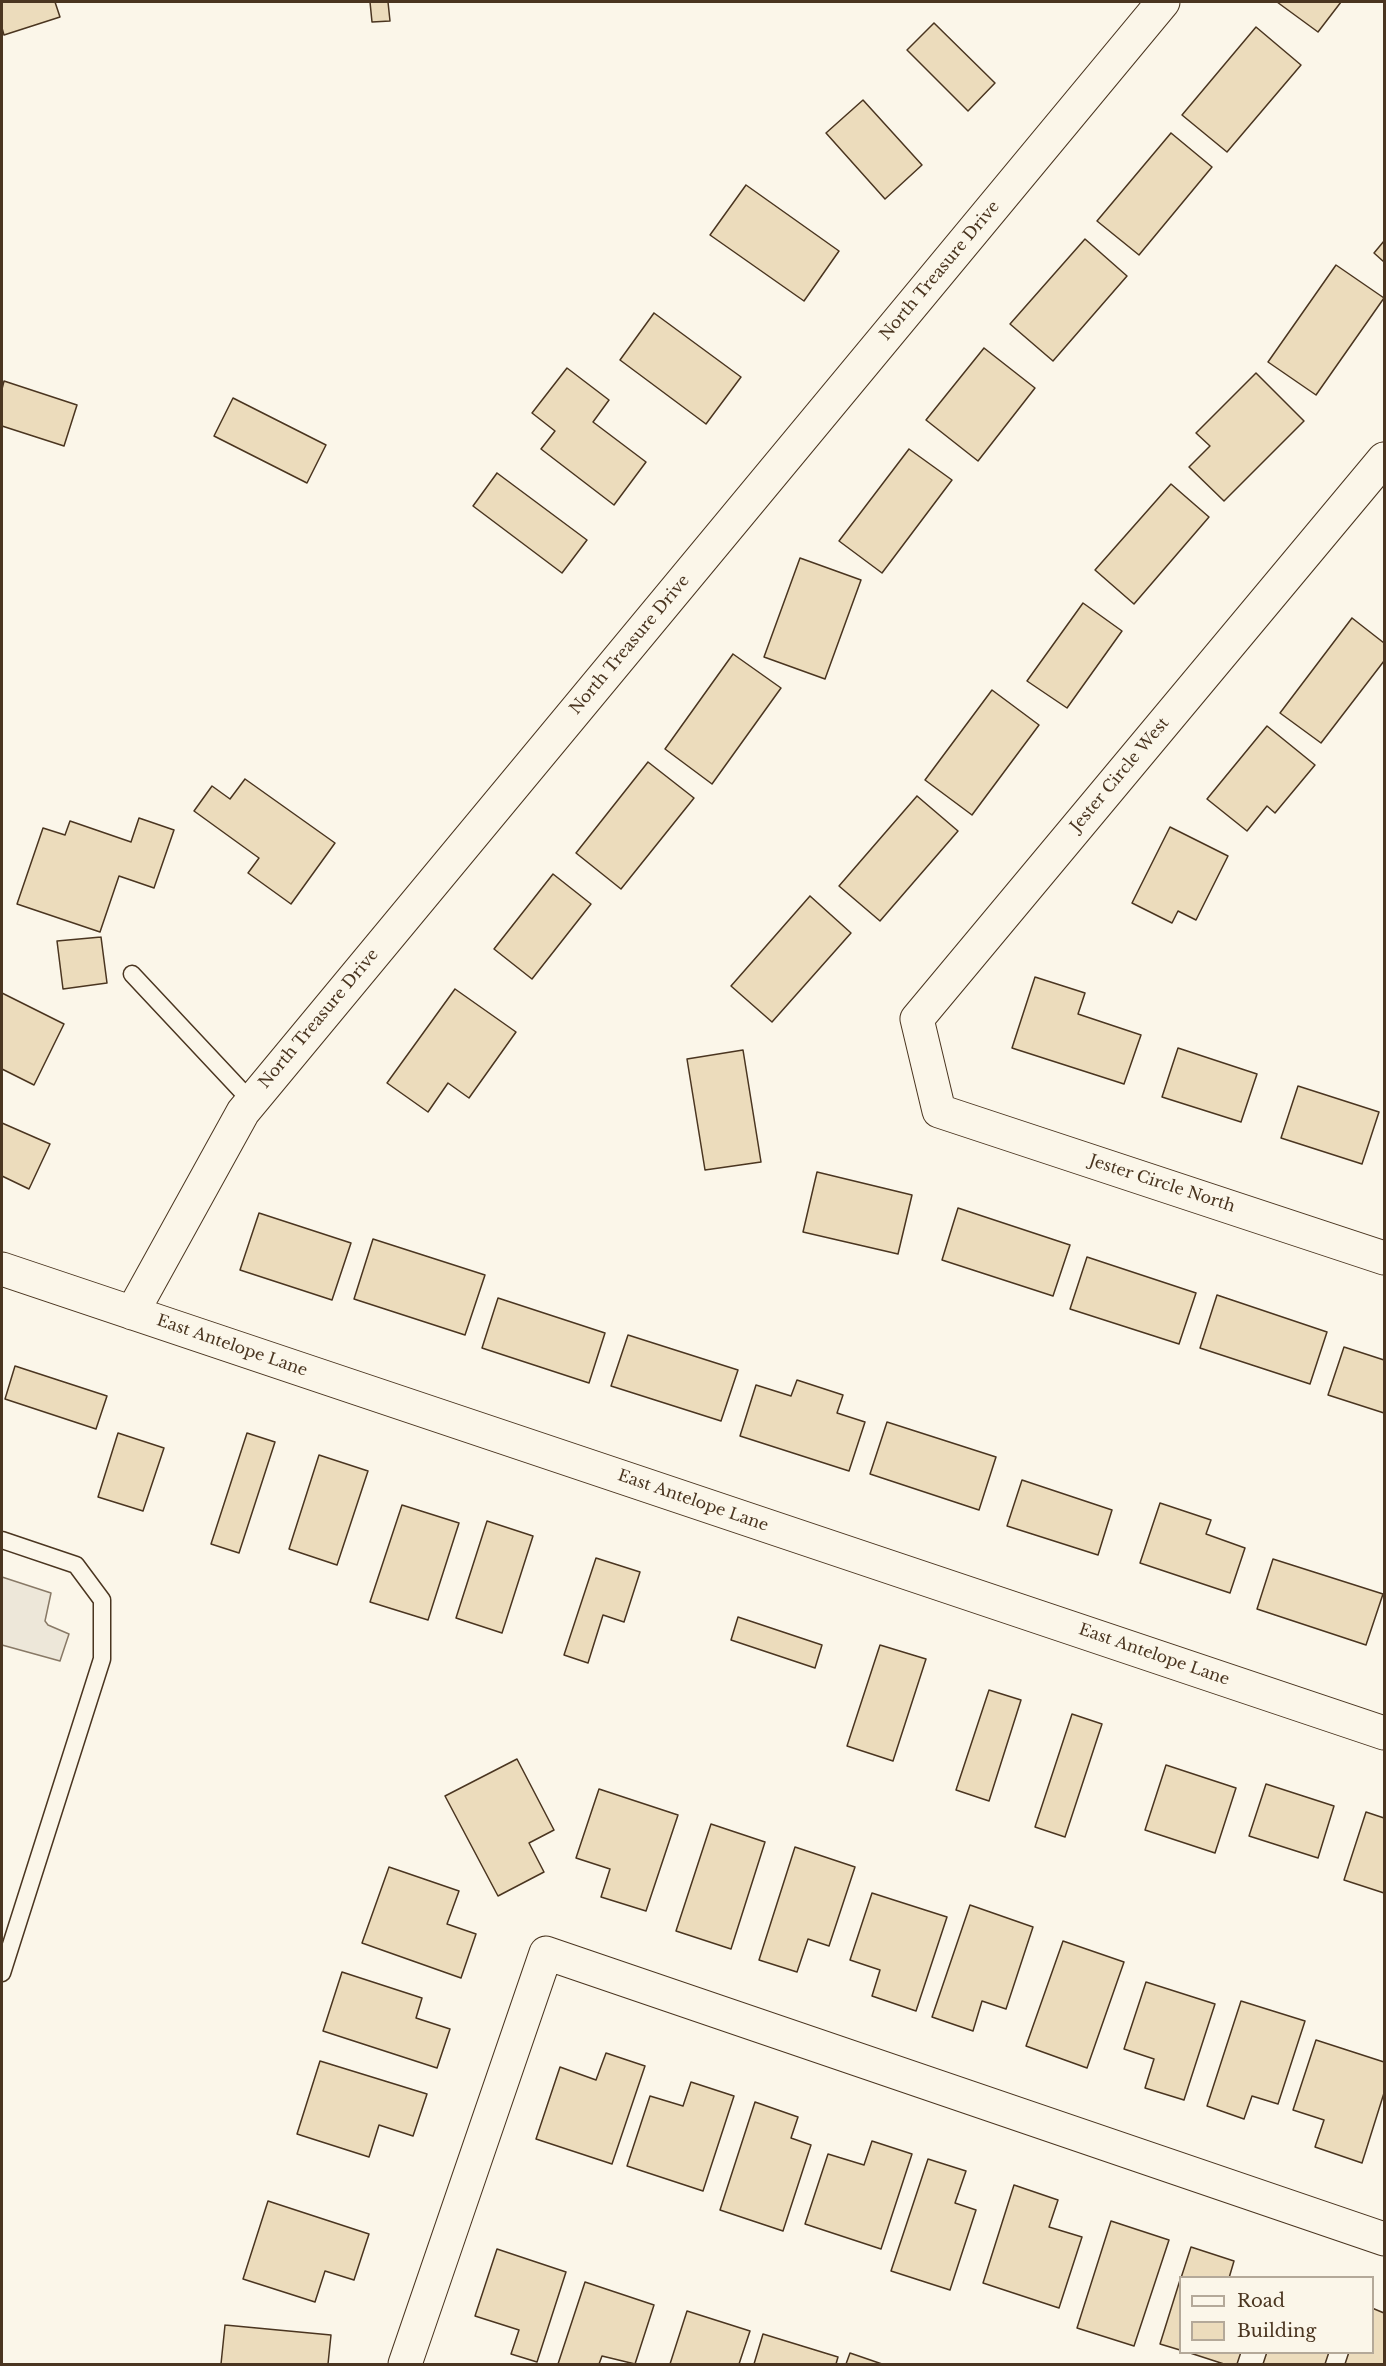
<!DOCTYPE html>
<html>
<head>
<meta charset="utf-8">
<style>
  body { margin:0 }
  #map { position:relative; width:1386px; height:2366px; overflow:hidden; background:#fbf6e9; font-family:"Libre Baskerville",serif }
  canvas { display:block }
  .frame { position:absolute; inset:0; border:3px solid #4a3520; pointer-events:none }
  .legend { position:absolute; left:1179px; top:2276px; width:195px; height:78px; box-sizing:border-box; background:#fbf6e9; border:2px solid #b4a999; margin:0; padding:8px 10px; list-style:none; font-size:18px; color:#4a3520 }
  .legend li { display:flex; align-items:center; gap:12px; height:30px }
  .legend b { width:30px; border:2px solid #b4a999 }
</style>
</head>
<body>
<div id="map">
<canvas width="1386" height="2366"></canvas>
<div class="frame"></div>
<ul class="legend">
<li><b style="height:8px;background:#fbf6e9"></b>Road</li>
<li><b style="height:16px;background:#ecdcbc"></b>Building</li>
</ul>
</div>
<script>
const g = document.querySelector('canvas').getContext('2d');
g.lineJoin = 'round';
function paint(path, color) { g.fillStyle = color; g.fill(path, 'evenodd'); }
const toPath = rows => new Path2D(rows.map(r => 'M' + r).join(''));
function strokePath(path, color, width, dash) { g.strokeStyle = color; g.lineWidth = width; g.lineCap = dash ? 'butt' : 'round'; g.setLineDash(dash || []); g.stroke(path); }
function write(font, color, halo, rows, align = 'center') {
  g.font = font + ' "Libre Baskerville",serif'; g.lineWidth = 4.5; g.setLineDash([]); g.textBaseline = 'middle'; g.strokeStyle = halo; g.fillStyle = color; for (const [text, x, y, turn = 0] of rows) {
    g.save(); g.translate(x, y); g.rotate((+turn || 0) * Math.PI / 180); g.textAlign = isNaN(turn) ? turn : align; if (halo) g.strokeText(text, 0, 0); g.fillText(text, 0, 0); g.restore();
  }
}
const parking = toPath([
  [2,1577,51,1593,45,1621,48,1625,69,1634,60,1661,2,1645,2,1577]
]);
const building = toPath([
  [2,2,55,2,60,17,4,35,2,28,2,2],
  [370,2,388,2,390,21,372,22,370,2],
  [1277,2,1341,2,1318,32,1277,2],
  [934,23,995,83,968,111,907,50,934,23],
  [1256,27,1301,65,1227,152,1182,115,1256,27],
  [863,100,922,165,885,199,826,133,863,100],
  [1171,133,1212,167,1139,255,1097,221,1171,133],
  [746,185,839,251,804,301,710,235,746,185],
  [1085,239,1127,276,1053,361,1010,324,1085,239],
  [1384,241,1384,262,1374,253,1384,241],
  [1336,265,1384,298,1316,395,1268,362,1336,265],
  [654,313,741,377,706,424,620,360,654,313],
  [984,348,1035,388,978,461,926,420,984,348],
  [567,368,609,400,593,422,646,462,614,505,541,449,555,431,532,413,567,368],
  [1256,373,1304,421,1224,501,1189,467,1210,446,1196,433,1256,373],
  [4,381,77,405,64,446,2,426,2,389,4,381],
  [233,398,326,445,307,483,214,436,233,398],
  [909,449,952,480,882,573,839,541,909,449],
  [497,473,587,540,562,573,473,506,497,473],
  [1171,484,1209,517,1134,604,1095,570,1171,484],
  [800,558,861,580,825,679,764,657,800,558],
  [1083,603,1122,631,1067,708,1027,681,1083,603],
  [1352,618,1384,643,1384,661,1321,743,1280,713,1352,618],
  [733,654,781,688,712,784,665,749,733,654],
  [992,690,1039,725,972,815,925,780,992,690],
  [1267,726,1315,765,1275,813,1267,806,1247,831,1207,799,1267,726],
  [648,762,694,798,621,889,576,853,648,762],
  [245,779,335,843,291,904,248,873,259,858,194,811,212,786,230,799,245,779],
  [917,796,958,831,880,921,839,886,917,796],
  [139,818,174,830,154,888,119,876,100,932,17,904,43,828,65,835,70,821,131,842,139,818],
  [1170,827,1228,856,1196,920,1178,911,1172,923,1132,903,1170,827],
  [553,874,591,904,532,979,494,949,553,874],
  [810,896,851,933,772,1022,731,986,810,896],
  [101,937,107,983,63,989,57,941,101,937],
  [1035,977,1085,993,1078,1014,1141,1035,1124,1084,1012,1048,1035,977],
  [455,989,516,1032,469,1098,448,1083,428,1112,387,1083,455,989],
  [2,993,64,1024,34,1085,2,1069,2,993],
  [1178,1048,1257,1074,1241,1122,1162,1097,1178,1048],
  [743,1050,761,1162,705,1170,687,1059,743,1050],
  [1298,1086,1379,1112,1362,1164,1281,1138,1298,1086],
  [2,1123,50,1144,29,1189,2,1176,2,1123],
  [817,1172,912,1195,898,1254,803,1232,817,1172],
  [958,1208,1070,1245,1053,1296,942,1260,958,1208],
  [259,1213,351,1243,332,1300,240,1270,259,1213],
  [373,1239,485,1275,465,1335,354,1299,373,1239],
  [1087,1257,1196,1293,1179,1344,1070,1309,1087,1257],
  [1217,1295,1327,1332,1310,1384,1200,1348,1217,1295],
  [498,1298,605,1333,589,1383,482,1348,498,1298],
  [628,1335,738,1370,721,1421,611,1386,628,1335],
  [1344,1347,1384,1360,1384,1413,1328,1395,1344,1347],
  [15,1366,107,1396,96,1429,5,1399,15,1366],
  [797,1380,843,1395,837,1413,865,1422,849,1471,740,1436,756,1385,791,1396,797,1380],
  [887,1422,996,1457,979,1510,870,1474,887,1422],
  [118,1433,164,1448,143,1511,98,1497,118,1433],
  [247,1433,275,1442,239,1553,211,1544,247,1433],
  [319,1455,368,1471,337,1565,289,1549,319,1455],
  [1022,1480,1112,1510,1098,1555,1007,1526,1022,1480],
  [1160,1503,1211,1520,1206,1534,1245,1548,1230,1593,1140,1563,1160,1503],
  [402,1505,459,1523,428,1620,370,1602,402,1505],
  [487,1521,533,1536,502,1633,456,1618,487,1521],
  [596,1558,640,1572,624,1622,603,1615,588,1663,564,1655,596,1558],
  [1273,1559,1383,1594,1366,1645,1257,1609,1273,1559],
  [738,1617,822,1645,815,1668,731,1640,738,1617],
  [880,1645,926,1659,893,1761,847,1746,880,1645],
  [989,1690,1021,1700,989,1801,956,1790,989,1690],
  [1072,1714,1102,1724,1065,1837,1035,1827,1072,1714],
  [517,1759,554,1830,529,1843,544,1872,498,1896,445,1796,517,1759],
  [1166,1765,1236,1788,1215,1853,1145,1830,1166,1765],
  [1266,1784,1334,1806,1318,1858,1249,1836,1266,1784],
  [599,1789,678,1815,646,1911,601,1897,610,1869,576,1858,599,1789],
  [1366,1812,1384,1818,1384,1893,1344,1880,1366,1812],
  [711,1824,765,1842,731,1949,676,1931,711,1824],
  [795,1847,855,1867,829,1946,808,1939,797,1972,759,1960,795,1847],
  [389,1867,459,1891,447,1924,476,1934,461,1978,362,1943,389,1867],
  [872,1893,947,1917,916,2011,872,1996,880,1970,850,1960,872,1893],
  [970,1905,1033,1927,1006,2009,982,2001,973,2031,932,2017,970,1905],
  [1063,1941,1124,1962,1087,2068,1026,2046,1063,1941],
  [342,1972,422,1998,416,2018,450,2029,437,2068,323,2031,342,1972],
  [1146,1982,1215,2004,1184,2100,1145,2088,1154,2059,1124,2049,1146,1982],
  [1241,2001,1305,2021,1278,2104,1252,2096,1244,2119,1207,2106,1241,2001],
  [1316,2040,1384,2062,1384,2093,1362,2163,1315,2147,1324,2120,1293,2110,1316,2040],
  [606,2053,645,2066,612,2164,536,2139,560,2067,596,2080,606,2053],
  [320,2061,427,2094,413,2136,379,2125,369,2157,297,2134,320,2061],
  [691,2082,734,2096,703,2191,627,2166,650,2096,683,2106,691,2082],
  [755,2102,798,2117,791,2138,811,2145,783,2231,720,2210,755,2102],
  [872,2141,912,2154,881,2249,805,2224,828,2154,864,2165,872,2141],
  [928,2159,966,2171,955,2203,976,2210,950,2290,891,2271,928,2159],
  [1014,2185,1058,2200,1049,2227,1082,2237,1059,2308,983,2283,1014,2185],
  [268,2201,369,2234,354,2280,325,2271,315,2302,243,2279,268,2201],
  [1111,2221,1169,2240,1134,2346,1077,2328,1111,2221],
  [1191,2247,1234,2261,1229,2278,1181,2278,1191,2247],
  [497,2249,566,2272,537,2362,511,2354,519,2330,475,2316,497,2249],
  [1180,2280,1180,2350,1160,2344,1180,2280],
  [585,2282,654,2305,635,2364,602,2356,599,2364,558,2364,585,2282],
  [1372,2308,1384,2313,1384,2364,1345,2364,1349,2352,1372,2352,1372,2308],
  [687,2311,750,2331,739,2364,670,2364,687,2311],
  [225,2325,331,2335,328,2364,221,2364,225,2325],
  [763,2334,838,2357,836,2364,754,2364,763,2334],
  [1187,2352,1241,2352,1237,2364,1224,2364,1187,2352],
  [1267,2352,1329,2352,1325,2364,1263,2364,1267,2352],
  [850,2353,882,2364,846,2364,850,2353]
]);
const lane = toPath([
  [132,974,251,1101],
  [2,1540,76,1565,102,1600,102,1659,2,1973]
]);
const street = toPath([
  [1384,459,917,1019,939,1111,1384,1258],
  [2,1269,1384,1733],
  [132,1313,243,1112,1163,2],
  [405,2364,546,1953,1384,2239]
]);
const streetNames = [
  ["North Treasure Drive",940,271,-50],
  ["North Treasure Drive",630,645,-50],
  ["Jester Circle West",1120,775,-50],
  ["North Treasure Drive",319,1019,-50],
  ["Jester Circle North",1162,1184,18],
  ["East Antelope Lane",232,1346,19],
  ["East Antelope Lane",693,1501,19],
  ["East Antelope Lane",1154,1655,19]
];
paint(parking, '#ede7d9');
strokePath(parking, '#887966', 1.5);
paint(building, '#ecdcbc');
strokePath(building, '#4a3520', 1.5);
strokePath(lane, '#4a3520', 19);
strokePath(street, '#4a3520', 35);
strokePath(lane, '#fbf6e9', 16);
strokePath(street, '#fbf6e9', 33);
write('16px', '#4a3520', '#fbf6e9', streetNames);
</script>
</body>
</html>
